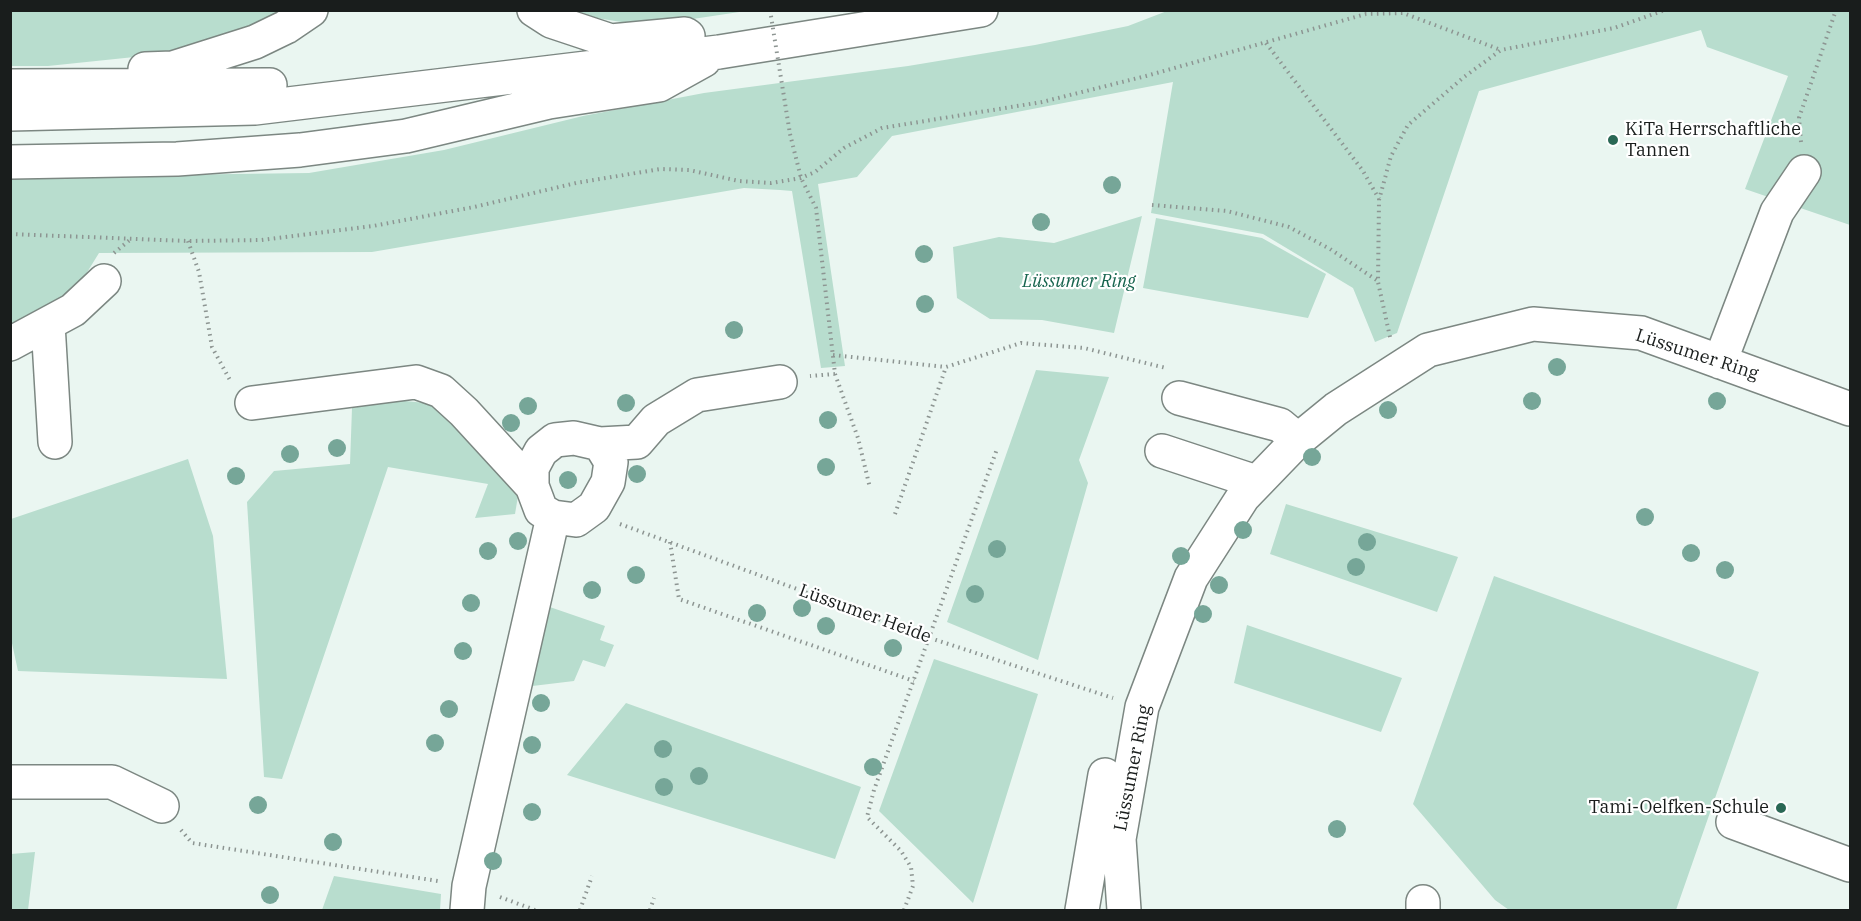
<!DOCTYPE html>
<html>
<head>
<meta charset="utf-8">
<style>
  body { margin:0 }
  #map { position:relative; width:1861px; height:921px; overflow:hidden; background:#eaf6f1; font-family:"IBM Plex Serif",serif }
  canvas { display:block }
  .frame { position:absolute; inset:0; border:12px solid #191d1c; pointer-events:none }
</style>
</head>
<body>
<div id="map">
<canvas width="1861" height="921"></canvas>
<div class="frame"></div>
</div>
<script>
const g = document.querySelector('canvas').getContext('2d');
g.lineJoin = 'round';
function paint(path, color) { g.fillStyle = color; g.fill(path, 'evenodd'); }
const toPath = rows => new Path2D(rows.map(r => 'M' + r).join(''));
function strokePath(path, color, width, dash) { g.strokeStyle = color; g.lineWidth = width; g.lineCap = dash ? 'butt' : 'round'; g.setLineDash(dash || []); g.stroke(path); }
function write(font, color, halo, rows, align = 'center') {
  g.font = font + ' "IBM Plex Serif",serif'; g.lineWidth = 4.5; g.setLineDash([]); g.textBaseline = 'middle'; g.strokeStyle = halo; g.fillStyle = color; for (const [text, x, y, turn = 0] of rows) {
    g.save(); g.translate(x, y); g.rotate((+turn || 0) * Math.PI / 180); g.textAlign = isNaN(turn) ? turn : align; if (halo) g.strokeText(text, 0, 0); g.fillText(text, 0, 0); g.restore();
  }
}
const green = toPath([
  [10,11,286,11,192,51,48,66,11,66],
  [571,11,746,11,686,20,634,24,584,16],
  [1167,11,1850,11,1850,225,1745,189,1788,76,1707,47,1701,30,1479,91,1397,333,1375,342,1353,288,1263,234,1151,213,1173,82,892,136,857,177,818,184,845,366,821,368,792,191,780,190,744,188,372,252,99,253,86,274,46,313,11,334,11,177,309,173,444,150,583,116,704,93,908,66,1035,45,1128,26],
  [1142,216,1114,333,1042,320,990,319,957,298,953,247,999,237,1054,243],
  [1156,218,1262,238,1326,274,1308,318,1143,288],
  [1036,370,1109,377,1079,460,1088,483,1038,660,947,622],
  [395,400,436,404,519,490,515,514,475,518,488,484,388,467,282,779,264,777,247,502,274,471,350,464,352,408],
  [188,459,213,536,227,679,18,671,10,634,11,519],
  [1286,504,1458,557,1437,612,1270,554],
  [1494,576,1759,672,1676,910,1509,910,1495,900,1413,804],
  [544,605,605,626,600,640,614,645,605,667,583,660,574,681,524,687],
  [1247,625,1402,678,1381,732,1234,683],
  [934,659,1038,694,973,903,879,811],
  [626,703,861,787,835,859,567,775],
  [35,852,28,910,11,910,11,854],
  [334,876,441,894,440,910,322,910]
]);
const path = toPath([
  [1266,43,1363,171,1379,199],
  [790,134,801,178,816,208,835,374,810,376],
  [1801,142,1799,118,1836,10],
  [1152,205,1227,211,1289,227,1330,249,1378,281],
  [10,234,188,241,261,240,373,226,474,207,576,183,660,169,689,170,739,181,771,183,801,178,815,172,844,148,882,128,1042,102,1146,76,1366,14,1403,13,1501,50],
  [188,241,199,272,212,347,231,382],
  [114,253,131,239],
  [1390,337,1378,282,1379,200,1391,156,1408,125,1464,77,1501,50,1614,28,1665,10],
  [833,355,946,367,1021,343,1084,348,1166,368],
  [835,374,858,438,870,488],
  [895,514,946,367],
  [620,524,930,638,1113,698],
  [670,542,679,599,914,681],
  [181,830,192,843,438,881],
  [500,897,535,910],
  [580,910,592,876],
  [650,910,654,898],
  [904,910,913,886,911,867,901,851,867,817,874,790,997,449]
]);
const minor = toPath([
  [48,324,55,442],
  [10,344,73,310,104,281],
  [1720,362,1777,212,1804,172],
  [1179,398,1280,425,1298,440],
  [252,403,416,382,441,391,464,412,532,486],
  [574,438,600,444,611,462,608,482,594,507,576,520,553,517,541,510,532,486,532,468,541,451,555,440,574,438],
  [600,444,637,442,656,420,697,395,780,382],
  [1162,451,1256,482],
  [10,782,112,782,162,806],
  [1733,822,1850,865],
  [467,910,469,886,553,517],
  [1082,910,1105,775],
  [1124,910,1119,839,1142,707,1191,578,1243,497,1298,440,1336,409,1428,350,1533,324,1641,333,1850,409],
  [1423,910,1423,902]
]);
const highway = toPath([
  [534,10,551,21,611,41,685,34,688,36],
  [145,69,173,68,255,42,286,27,311,10],
  [10,86,270,85],
  [10,114,255,108,719,52,981,10],
  [10,162,177,159,300,150,406,136,549,102,659,85,704,60]
]);
const pathBridge = toPath([
  [770,10,790,134]
]);
const trees = [
  [1112,185],
  [1041,222],
  [924,254],
  [925,304],
  [734,330],
  [1557,367],
  [1532,401],
  [1717,401],
  [626,403],
  [528,406],
  [1388,410],
  [828,420],
  [511,423],
  [337,448],
  [290,454],
  [1312,457],
  [826,467],
  [637,474],
  [236,476],
  [568,480],
  [1645,517],
  [1243,530],
  [518,541],
  [1367,542],
  [997,549],
  [488,551],
  [1691,553],
  [1181,556],
  [1356,567],
  [1725,570],
  [636,575],
  [1219,585],
  [592,590],
  [975,594],
  [471,603],
  [802,608],
  [757,613],
  [1203,614],
  [826,626],
  [893,648],
  [463,651],
  [541,703],
  [449,709],
  [435,743],
  [532,745],
  [663,749],
  [873,767],
  [699,776],
  [664,787],
  [258,805],
  [532,812],
  [1337,829],
  [333,842],
  [493,861],
  [270,895]
];
const markers = [
  [1613,140,6,"#2a6855"],
  [1781,808,6,"#2a6855"]
];
const poiNames = [
  ["KiTa Herrschaftliche",1625,130],
  ["Tannen",1625,151],
  ["Tami-Oelfken-Schule",1769,808,"right"]
];
const parkNames = [
  ["Lüssumer Ring",1079,282]
];
const streetNames = [
  ["Lüssumer Ring",1697,355,18],
  ["Lüssumer Heide",865,614,20],
  ["Lüssumer Ring",1133,768,-79]
];
paint(green, '#b8ddce');
strokePath(minor, '#7c8782', 36);
strokePath(highway, '#7c8782', 36);
strokePath(path, '#8d9592', 4, [1.5, 4.5]);
strokePath(minor, '#fff', 33);
strokePath(highway, '#fff', 33);
strokePath(pathBridge, '#8d9592', 4, [1.5, 4.5]);
g.fillStyle = '#76a698';
for (const [x, y] of trees) { g.beginPath(); g.arc(x, y, 9, 0, 2 * Math.PI); g.fill(); }
for (const [x, y, r, color] of markers) { const dot = new Path2D(); dot.arc(x, y, r, 0, 2 * Math.PI); g.fillStyle = color; g.fill(dot); strokePath(dot, '#fff', 2); }
write('18px', '#191d1c', '#fff', poiNames, 'left');
write('italic 18px', '#18654f', '#fff', parkNames);
write('18px', '#191d1c', '#fff', streetNames);
</script>
</body>
</html>
